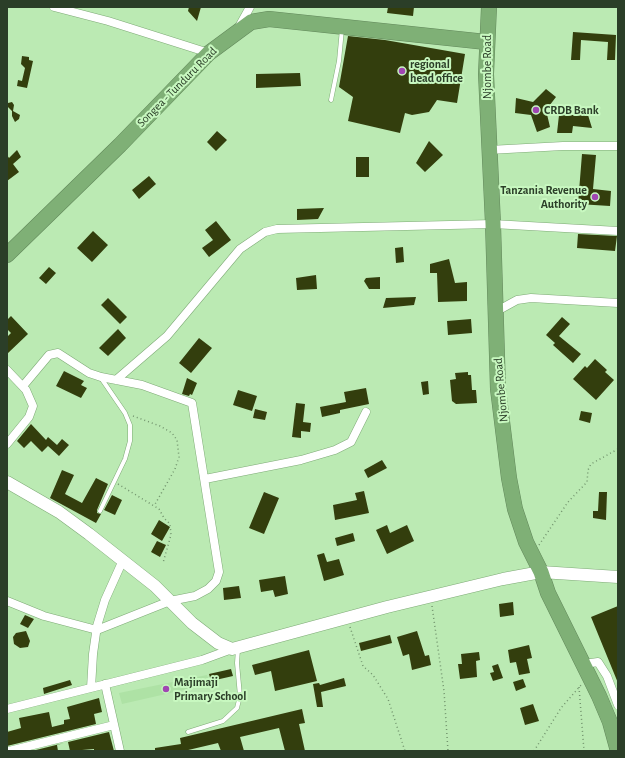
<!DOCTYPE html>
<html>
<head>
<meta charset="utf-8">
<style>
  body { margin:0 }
  #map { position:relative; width:625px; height:758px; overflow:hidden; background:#bbeab3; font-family:"Alegreya Sans",sans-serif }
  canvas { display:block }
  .frame { position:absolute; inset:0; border:8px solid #2b3e28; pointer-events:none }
</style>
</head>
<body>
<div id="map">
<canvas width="625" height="758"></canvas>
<div class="frame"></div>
</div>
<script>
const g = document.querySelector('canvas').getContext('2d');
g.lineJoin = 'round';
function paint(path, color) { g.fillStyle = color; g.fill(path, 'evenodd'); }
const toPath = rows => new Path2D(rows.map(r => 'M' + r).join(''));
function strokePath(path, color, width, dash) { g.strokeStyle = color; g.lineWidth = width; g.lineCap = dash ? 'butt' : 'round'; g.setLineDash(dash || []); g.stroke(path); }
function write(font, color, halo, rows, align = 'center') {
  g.font = font + ' "Alegreya Sans",sans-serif'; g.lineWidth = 4; g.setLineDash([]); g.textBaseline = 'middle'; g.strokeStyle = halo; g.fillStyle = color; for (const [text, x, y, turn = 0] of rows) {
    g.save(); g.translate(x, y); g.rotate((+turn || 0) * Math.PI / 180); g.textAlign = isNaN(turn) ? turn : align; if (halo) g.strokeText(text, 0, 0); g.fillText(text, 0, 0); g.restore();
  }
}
const built = toPath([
  [207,675,210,684,122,704,119,693]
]);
const building = toPath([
  [189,7,201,7,197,21,188,11],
  [388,7,414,7,413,16,387,13],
  [573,32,616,35,615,60,607,60,608,42,581,40,580,60,571,60],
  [348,36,385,40,465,54,457,103,437,100,429,112,412,115,405,113,400,133,348,121,353,97,339,87],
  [22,56,29,57,29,60,33,61,27,88,17,86,18,80,22,81,25,68,21,64],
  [300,73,301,86,256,88,256,74],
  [546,89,556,97,546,110,550,127,537,132,531,115,515,113,516,98,533,102],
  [12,102,14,105,13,111,20,115,19,119,15,122,12,116,12,111,7,106,8,103],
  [559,115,588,115,592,128,573,126,572,133,557,133],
  [217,131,227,140,216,151,207,142],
  [429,141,443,155,425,172,416,163],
  [17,150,21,157,13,164,19,172,7,181,7,155,9,158],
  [582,154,596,155,593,189,611,191,610,206,578,204],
  [356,157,369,157,369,177,356,177],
  [149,176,156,184,139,199,132,190],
  [324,208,318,219,297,220,297,209],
  [216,221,231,240,209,257,202,248,213,240,205,230],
  [93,231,108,245,92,262,77,248],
  [578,234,617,236,615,251,577,248],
  [403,247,404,262,396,263,395,248],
  [449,259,455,283,467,282,467,301,438,302,437,273,430,273,430,264],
  [49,267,56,273,46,284,39,278],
  [316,275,317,289,297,290,296,278],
  [380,277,380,289,369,289,364,281,366,278],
  [416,297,414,305,383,308,386,298],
  [108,298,127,317,120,324,101,305],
  [11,316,28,334,7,354,7,337,11,333,7,329,7,320],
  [562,317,570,324,559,336,581,354,573,363,553,345,555,343,546,335],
  [471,319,472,333,448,335,447,321],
  [118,329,126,338,108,356,99,348],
  [199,338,212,348,191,373,179,363],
  [595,359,607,370,605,372,614,380,596,400,573,379,585,366,587,368],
  [64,371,84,381,81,385,87,388,81,398,56,386],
  [468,372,468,375,471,375,472,390,476,390,477,403,456,404,452,401,450,380,456,379,455,373],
  [187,378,197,383,192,395,190,394,189,396,182,394],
  [428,381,429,394,423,395,421,382],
  [366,388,369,404,340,410,340,413,322,417,320,407,346,402,344,392],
  [238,390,257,396,252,411,233,405],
  [296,403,305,404,303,422,311,423,310,432,301,431,301,438,292,437],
  [255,409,267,412,265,420,253,418],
  [581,411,592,413,590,423,579,420],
  [31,424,46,440,48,437,57,445,62,439,69,445,59,456,48,446,42,452,31,441,24,448,17,441],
  [382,460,387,468,368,478,364,470],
  [62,470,74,475,65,494,82,503,96,478,108,484,97,510,97,513,101,514,96,523,50,498],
  [364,491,369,513,335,520,333,505,357,500,355,493],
  [264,492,279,498,264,534,249,528],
  [599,492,607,492,606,520,593,518,593,511,598,511],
  [112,495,122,500,115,515,104,510],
  [159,520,170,527,162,541,151,534],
  [387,525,390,533,407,525,414,541,387,554,376,530],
  [353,533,355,541,337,546,335,538],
  [157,541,166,545,160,557,151,552],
  [324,553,327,562,339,559,344,575,324,581,317,555],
  [285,576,288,594,275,597,273,590,261,592,259,580],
  [239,586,241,598,224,600,223,588],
  [513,602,514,615,500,617,499,604],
  [618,606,618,683,591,617],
  [25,615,34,619,28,628,20,624],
  [26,631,30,641,28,647,20,648,14,644,13,637,16,633],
  [417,631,425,656,429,655,431,665,412,670,409,654,403,656,397,637],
  [390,635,392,643,361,651,359,643],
  [529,645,532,658,527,659,530,673,519,675,516,662,510,663,508,650],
  [309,650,317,681,275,691,271,671,255,675,252,665],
  [479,652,480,660,476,661,477,677,460,679,458,664,462,664,461,654],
  [498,664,503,678,493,681,490,673,494,672,492,666],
  [231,669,233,676,211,681,209,674],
  [344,678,346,686,321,692,323,707,317,707,313,684,319,683,320,685],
  [523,679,526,687,516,691,513,682],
  [70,680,72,685,44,694,43,688],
  [99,698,102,712,94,714,96,724,7,746,7,732,21,728,19,718,49,712,52,727,64,724,64,720,70,719,67,707],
  [533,704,539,721,525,725,520,708],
  [302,709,305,723,299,724,305,751,285,751,279,728,240,737,244,751,221,751,218,743,184,751,155,751,155,748,181,744,180,738],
  [109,732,114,751,94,751,94,749,70,751,68,742],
  [64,743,57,745,58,751,32,751]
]);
const path = toPath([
  [133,416,160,426,172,433,177,440,179,457,175,469,154,506],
  [118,484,159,509,164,518,170,524,171,535,163,563],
  [539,545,568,502,587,482,588,470,591,464,618,449],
  [432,606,444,691,448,751],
  [350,627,363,666,373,675,388,699,405,751],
  [579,687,584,751],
  [534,751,561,708,582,684]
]);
const lane = toPath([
  [331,100,339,61,342,29],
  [100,511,125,459,130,441,130,425,125,413,101,378],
  [188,732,223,721,237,708,240,696,237,663,238,649]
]);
const street = toPath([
  [54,7,108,21,209,53],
  [240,25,250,7],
  [489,150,563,146,618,146],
  [497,311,517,300,531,298,618,303],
  [7,370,26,390,33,406,29,417,7,444],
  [116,380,167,336,240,249,265,232,277,229,493,224,618,231],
  [205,479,301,460,335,450,351,442,366,412],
  [7,601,44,616,97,630,170,601,195,596,208,589,216,581,219,572,192,403,142,385,101,377,89,373,58,353,49,355,23,386],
  [584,664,598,662,607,676,618,705],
  [105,684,120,751],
  [91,688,93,654,97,626,105,600,123,560],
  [7,709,202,660,232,649],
  [9,751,114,725]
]);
const secondary = toPath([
  [7,482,59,512,89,534,155,586,192,623,218,643,232,649,387,607,503,579,541,572,618,577]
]);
const highway = toPath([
  [489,7,486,74,493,224,498,389,509,478,515,509,526,542,541,572,548,593,599,696,610,722,618,751],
  [7,255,120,145,209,53,251,22,269,19,486,42]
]);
const markers = [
  [402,71,4,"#a046b2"],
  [536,110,4,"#a046b2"],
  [595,197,4,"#a046b2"],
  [166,689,4,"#a046b2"]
];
const poiNames = [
  ["regional",410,64],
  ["head office",410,78],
  ["CRDB Bank",544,110],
  ["Tanzania Revenue",587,190,"right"],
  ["Authority",587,204,"right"],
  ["Majimaji",174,682],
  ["Primary School",174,696]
];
const streetNames = [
  ["Njombe Road",487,67,-90],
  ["Songea - Tunduru Road",177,87,-45],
  ["Njombe Road",501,390,-95]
];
paint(built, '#aee2a5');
paint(building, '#333e0d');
strokePath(lane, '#7eaa76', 5);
strokePath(street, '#7eaa76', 9);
strokePath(secondary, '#7eaa76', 13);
strokePath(highway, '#62885b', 16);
strokePath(path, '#73956e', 1.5, [1, 3]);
strokePath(lane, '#fff', 4);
strokePath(street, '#fff', 8);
strokePath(secondary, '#fff', 12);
strokePath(highway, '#7fb076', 15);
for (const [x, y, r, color] of markers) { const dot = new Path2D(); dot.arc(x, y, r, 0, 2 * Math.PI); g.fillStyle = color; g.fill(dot); strokePath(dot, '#c8f8c0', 1.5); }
write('bold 12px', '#2b3e28', '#c8f8c0', poiNames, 'left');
write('12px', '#2b3e28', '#c8f8c0', streetNames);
</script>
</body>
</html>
